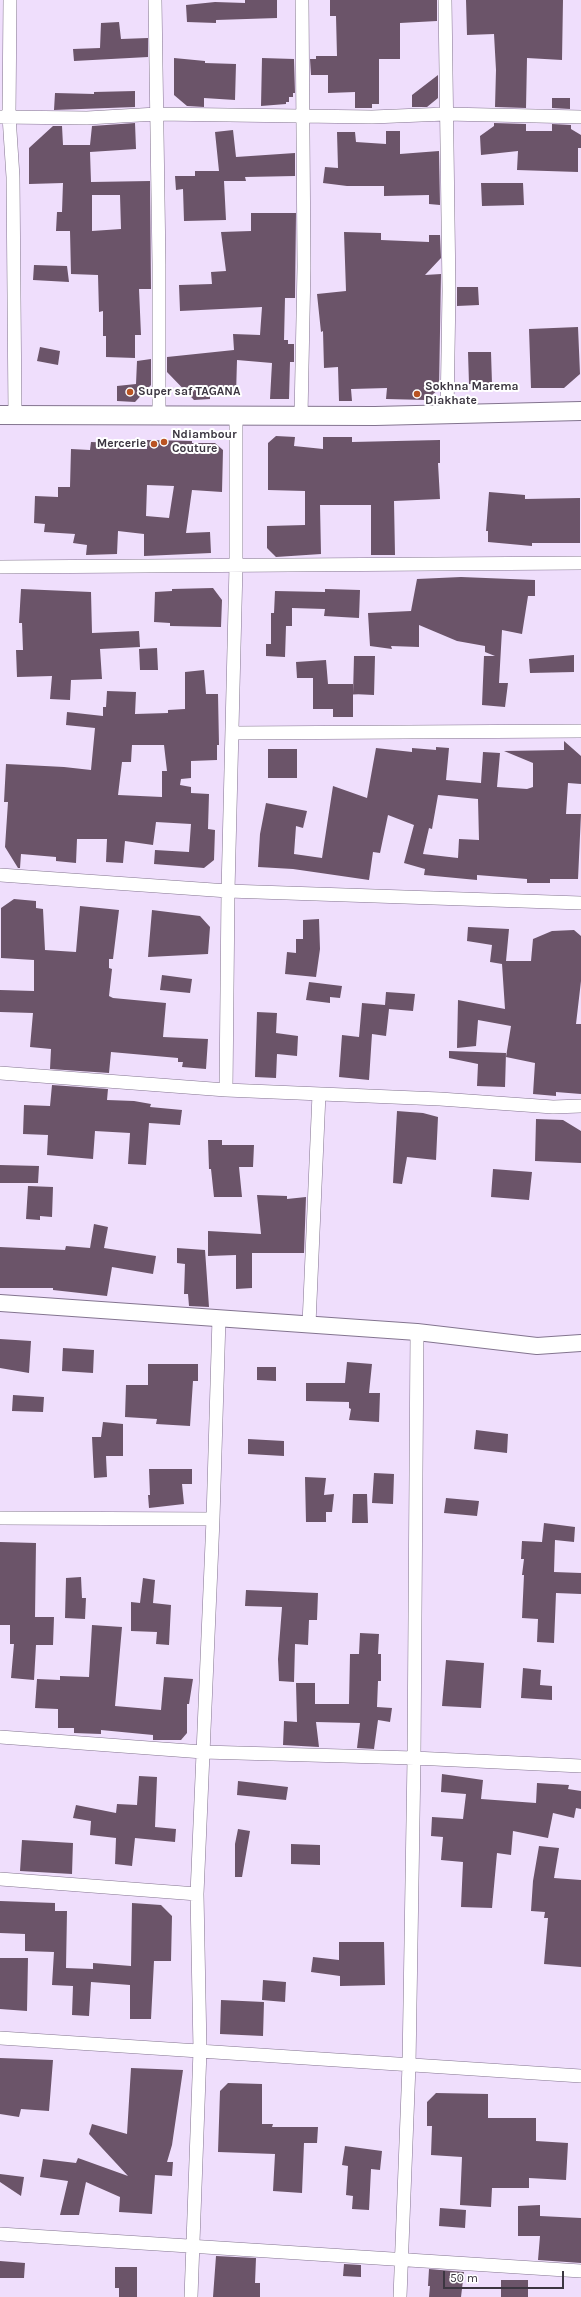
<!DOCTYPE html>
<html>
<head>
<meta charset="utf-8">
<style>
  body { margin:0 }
  #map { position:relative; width:581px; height:2297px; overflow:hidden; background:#efdefc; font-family:Karla,sans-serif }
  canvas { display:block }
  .scale { position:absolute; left:443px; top:2271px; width:121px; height:18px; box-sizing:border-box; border:2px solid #3c3641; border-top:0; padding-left:5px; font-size:12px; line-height:14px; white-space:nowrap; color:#3c3641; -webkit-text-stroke:3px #fff; paint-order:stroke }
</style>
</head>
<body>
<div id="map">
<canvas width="581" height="2297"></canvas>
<div class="scale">50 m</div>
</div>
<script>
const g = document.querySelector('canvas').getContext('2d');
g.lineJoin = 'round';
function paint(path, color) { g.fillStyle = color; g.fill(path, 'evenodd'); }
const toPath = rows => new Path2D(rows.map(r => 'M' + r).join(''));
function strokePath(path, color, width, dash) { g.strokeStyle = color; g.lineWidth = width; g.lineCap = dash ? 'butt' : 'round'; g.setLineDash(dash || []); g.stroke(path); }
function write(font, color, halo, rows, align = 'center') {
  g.font = font + ' Karla,sans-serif'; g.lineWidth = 4; g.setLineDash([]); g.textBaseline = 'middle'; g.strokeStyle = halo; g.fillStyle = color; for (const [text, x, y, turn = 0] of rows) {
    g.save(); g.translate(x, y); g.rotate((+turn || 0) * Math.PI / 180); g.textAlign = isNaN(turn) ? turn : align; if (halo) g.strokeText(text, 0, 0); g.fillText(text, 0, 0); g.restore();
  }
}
const building = toPath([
  [245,0,277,0,277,18,216,20,216,23,187,22,186,5,215,2,245,3],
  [330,0,437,0,437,21,400,23,400,59,379,59,379,104,372,104,372,108,355,108,355,92,328,93,328,75,311,75,310,59,316,59,316,56,337,56,336,16,330,16],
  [466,0,563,0,562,60,527,58,526,108,495,107,496,70,494,34,467,35],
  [119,22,121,39,148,38,148,57,74,61,73,49,100,48,101,23],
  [174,58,205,61,205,63,236,64,235,100,204,98,204,107,187,106,174,95],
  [262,58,294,59,295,93,293,93,293,97,289,97,289,102,286,102,286,104,261,106],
  [438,75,438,98,427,107,412,107,412,95],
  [135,91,135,107,54,110,55,93,94,94,94,92],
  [552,98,570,98,570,109,552,108],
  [135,123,136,149,90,152,91,182,150,181,151,289,139,289,141,335,135,335,135,358,106,357,106,336,103,336,103,311,99,312,98,275,71,274,70,231,56,231,57,212,62,212,63,183,29,184,29,148,53,126,62,126,63,145,90,145,92,126],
  [92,195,120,195,121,229,92,231],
  [494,123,526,124,526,131,552,131,552,124,571,125,571,129,581,135,581,148,578,148,578,172,517,170,518,151,481,155,480,136,494,126],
  [233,130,236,157,295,153,295,176,245,177,246,181,224,181,226,220,184,221,183,189,176,190,175,176,195,176,195,171,219,171,215,132],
  [386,131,400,131,400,154,439,151,440,205,429,204,429,195,384,196,384,186,347,186,323,183,325,167,338,168,337,132,355,132,356,142,386,144],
  [481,183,523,183,524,205,482,206],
  [251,213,296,213,295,298,285,298,284,340,288,340,288,344,294,344,294,362,290,362,289,399,270,399,272,363,237,360,236,395,210,394,210,399,194,400,167,372,167,357,234,350,233,334,260,335,262,307,180,311,179,285,212,284,211,272,226,271,221,232,251,231],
  [344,232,381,233,381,240,429,242,429,235,440,235,441,258,425,275,441,274,439,389,426,400,386,399,387,388,351,389,352,401,339,401,338,367,324,368,323,331,321,332,317,294,346,291],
  [34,265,67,266,69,282,33,280],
  [457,287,478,287,479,305,457,306],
  [578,327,580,374,564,388,531,388,529,329],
  [40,347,60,351,58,365,37,361],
  [468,352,491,352,492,384,469,384],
  [151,359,151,385,135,402,117,401,117,386,136,384,137,361],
  [276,436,295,437,294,446,323,449,323,437,352,437,352,442,440,440,440,463,438,463,440,499,394,501,395,555,371,555,371,505,320,505,321,554,276,557,267,548,267,526,305,525,305,491,268,490,268,443],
  [147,440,192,441,192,443,215,443,223,450,222,492,192,490,186,533,210,532,211,553,144,556,144,534,118,531,117,554,86,555,87,545,73,543,75,534,44,532,45,524,34,523,35,496,58,497,58,487,70,487,71,449,90,450,91,442,120,443,120,449,147,449],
  [147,485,174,486,169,518,146,516],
  [489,492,525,495,525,499,580,498,580,543,532,543,532,546,488,542,488,531,486,531],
  [461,577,535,580,535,596,528,596,522,634,502,630,499,683,508,683,505,707,482,705,484,656,495,656,485,652,485,646,457,641,419,625,419,647,391,646,392,649,370,646,368,613,411,611,417,579],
  [213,588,222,600,221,627,170,626,170,623,154,622,155,592,172,591,172,589],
  [21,589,91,592,92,633,139,631,140,647,100,649,102,679,71,680,70,700,50,699,52,676,17,677,16,650,23,650,22,623,19,623],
  [325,589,360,590,359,618,324,616,325,609,292,608,292,626,286,626,285,657,266,656,266,644,271,644,271,613,274,613,275,591,325,592],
  [157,648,158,670,140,670,139,649],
  [574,655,574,672,530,673,529,659],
  [354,656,375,656,374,695,353,694],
  [326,660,328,684,353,684,353,717,333,717,333,709,313,709,313,678,297,678,296,662],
  [204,670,206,694,218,694,219,745,217,745,217,760,191,761,191,778,181,779,180,785,191,787,191,793,209,794,208,829,215,830,214,860,204,868,154,864,155,850,189,852,191,824,156,822,153,845,125,841,123,863,106,862,107,839,77,839,76,863,56,861,56,857,21,854,20,868,18,868,5,847,8,802,4,802,6,764,64,767,91,770,95,728,66,725,67,712,103,716,103,707,106,707,107,691,136,692,135,714,168,713,168,710,185,709,185,672],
  [132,745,164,745,167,771,162,771,162,797,118,795,122,762,131,762],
  [564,741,581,756,581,784,568,783,566,814,581,814,578,879,550,879,550,883,527,883,527,879,477,875,477,880,424,875,425,869,404,863,414,825,388,815,380,853,373,852,369,880,293,869,258,867,260,834,266,803,307,811,303,828,296,826,294,854,322,858,333,786,367,798,376,748,412,752,412,748,436,750,436,747,449,748,446,780,481,783,483,752,500,753,497,787,527,789,533,787,533,763,504,751,564,750],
  [438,795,478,799,479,840,459,839,458,858,423,854,429,828,432,829],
  [268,749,297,749,297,778,268,778],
  [14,899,36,901,36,908,43,909,45,950,76,952,80,906,119,910,113,959,109,959,109,968,112,969,109,996,113,998,166,1003,163,1037,208,1039,206,1069,182,1067,183,1062,178,1062,178,1058,111,1052,109,1073,50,1069,51,1049,30,1047,33,1013,0,1012,0,990,34,991,34,960,1,958,1,908],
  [152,910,200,916,210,927,208,954,148,957],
  [319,919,320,949,316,977,285,974,287,952,296,953,296,939,303,939,303,920],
  [468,927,509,929,506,961,531,961,533,939,552,931,574,930,581,936,581,981,576,1024,581,1024,581,1094,556,1092,556,1096,533,1094,535,1063,506,1057,511,1026,478,1020,476,1046,457,1048,458,1000,505,1009,502,964,490,962,492,945,467,941],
  [162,975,192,979,190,993,160,990],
  [309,982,342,986,340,998,330,997,330,1003,306,1000],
  [386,992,415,994,413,1011,389,1009,386,1036,372,1034,369,1080,339,1077,342,1035,359,1037,362,1003,385,1005],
  [257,1012,277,1013,276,1033,298,1036,297,1056,277,1054,276,1078,255,1077],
  [449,1051,506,1053,505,1087,477,1086,478,1064,449,1058],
  [52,1085,108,1089,107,1100,134,1101,151,1104,150,1107,182,1110,180,1125,149,1123,146,1165,128,1164,130,1133,95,1131,93,1159,47,1155,48,1135,23,1134,24,1105,50,1106],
  [397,1111,423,1113,438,1117,436,1160,407,1157,402,1184,393,1183],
  [536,1119,563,1120,581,1131,581,1163,535,1161],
  [208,1140,222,1140,222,1145,254,1145,253,1167,239,1167,242,1197,214,1197,211,1169,209,1169],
  [0,1165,39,1166,38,1183,0,1183],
  [493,1169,532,1172,529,1200,491,1197],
  [28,1186,53,1187,52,1217,40,1216,40,1220,26,1219],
  [257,1195,287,1196,287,1199,306,1197,304,1253,252,1253,252,1288,236,1289,236,1255,208,1256,208,1231,261,1234],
  [94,1224,108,1227,104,1248,156,1256,153,1274,112,1267,107,1296,53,1290,53,1288,0,1288,0,1247,65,1250,66,1246,90,1248],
  [177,1248,205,1250,209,1307,189,1306,188,1294,184,1294,185,1264,177,1263],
  [0,1339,31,1341,29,1373,0,1368],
  [63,1348,94,1350,93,1373,62,1371],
  [347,1362,372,1364,369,1393,380,1393,379,1422,349,1420,351,1409,349,1408,349,1402,306,1401,306,1383,345,1383],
  [148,1364,198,1364,198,1381,193,1381,190,1426,156,1424,157,1419,125,1417,126,1385,148,1385],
  [257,1367,276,1367,276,1381,257,1380],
  [13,1395,44,1397,43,1412,12,1411],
  [103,1422,123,1424,123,1456,106,1456,107,1477,94,1478,92,1437,101,1437],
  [476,1430,508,1434,507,1453,474,1449],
  [248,1439,284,1441,284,1456,248,1454],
  [149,1469,192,1469,192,1484,182,1484,184,1504,149,1508,148,1495,150,1495],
  [374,1473,394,1474,393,1504,372,1503],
  [305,1477,326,1478,324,1495,334,1494,332,1512,326,1512,326,1522,306,1522],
  [353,1494,367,1494,368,1523,352,1523],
  [446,1498,479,1501,477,1516,444,1513],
  [544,1523,575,1527,574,1542,555,1540,554,1572,581,1573,581,1594,556,1593,554,1643,537,1642,538,1619,522,1618,524,1575,522,1575,524,1559,521,1559,522,1541,542,1542],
  [0,1542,36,1543,35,1617,54,1617,53,1645,36,1645,34,1680,11,1678,14,1644,10,1644,10,1625,0,1625],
  [81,1577,82,1598,86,1598,85,1619,65,1618,66,1578],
  [143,1578,155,1580,153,1603,171,1605,169,1645,156,1644,157,1632,131,1631,131,1602,140,1603],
  [246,1590,318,1593,317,1620,309,1620,308,1645,295,1644,294,1682,279,1681,278,1659,282,1607,245,1606],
  [92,1625,122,1627,115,1706,161,1710,164,1677,193,1679,189,1704,187,1704,187,1733,181,1740,153,1740,153,1735,101,1730,101,1734,74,1733,74,1728,58,1728,58,1709,35,1708,37,1679,60,1680,60,1676,89,1677],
  [360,1633,379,1634,378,1654,381,1654,381,1681,378,1681,377,1707,392,1708,390,1722,378,1720,374,1749,357,1748,360,1723,316,1722,319,1747,283,1745,284,1721,297,1722,296,1683,315,1683,315,1704,349,1704,350,1654,359,1654],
  [446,1660,484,1663,481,1708,442,1706],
  [523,1668,541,1670,540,1685,552,1686,552,1700,521,1698],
  [442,1774,483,1780,481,1799,536,1803,537,1783,569,1785,568,1789,581,1791,581,1809,576,1808,574,1818,553,1813,548,1838,513,1831,511,1855,497,1853,492,1908,461,1907,463,1862,441,1860,443,1837,431,1836,432,1817,463,1819,466,1794,441,1792],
  [139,1776,157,1777,155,1827,176,1829,175,1842,135,1838,132,1866,115,1864,116,1838,90,1835,91,1821,73,1818,76,1805,116,1813,117,1804,137,1805],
  [238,1781,288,1787,286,1800,237,1795],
  [238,1829,250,1831,242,1877,235,1877,235,1844],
  [22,1840,73,1843,72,1874,20,1871],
  [291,1844,320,1845,320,1865,291,1864],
  [539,1846,559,1848,554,1878,581,1880,581,1967,544,1964,548,1918,544,1918,545,1912,531,1911,533,1881],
  [0,1901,55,1903,55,1911,67,1911,66,1968,93,1969,93,1963,131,1966,132,1903,161,1905,172,1916,171,1961,154,1961,151,2019,130,2019,130,1985,91,1982,89,2016,72,2015,73,1986,52,1985,54,1952,25,1951,25,1934,0,1933],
  [339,1942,384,1942,385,1985,340,1986,340,1976,311,1972,313,1957,339,1960],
  [0,1958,28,1958,27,2011,0,2009],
  [263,1980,286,1982,285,2002,262,2000],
  [221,2000,264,2002,263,2036,220,2034],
  [0,2058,53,2060,49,2111,21,2109,19,2117,0,2114],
  [131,2068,183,2070,172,2145,167,2162,173,2162,172,2176,155,2175,152,2214,119,2212,120,2197,86,2182,79,2215,60,2215,68,2181,40,2177,43,2159,76,2163,78,2158,128,2176,89,2134,92,2124,127,2134],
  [228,2083,262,2084,262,2124,273,2124,272,2127,318,2127,317,2143,304,2143,302,2193,273,2191,275,2154,218,2152,220,2091],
  [436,2093,488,2094,488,2118,536,2118,536,2141,568,2143,566,2180,529,2178,529,2188,492,2188,491,2207,460,2205,462,2157,431,2155,432,2126,427,2126,427,2102],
  [345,2146,382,2151,380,2170,371,2169,369,2210,352,2209,353,2196,346,2195,348,2166,342,2165],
  [0,2174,24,2177,21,2196,0,2182],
  [540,2205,540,2216,581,2218,581,2263,538,2260,540,2236,518,2236,518,2206],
  [440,2208,466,2210,465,2228,439,2226],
  [216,2256,256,2258,255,2283,260,2283,260,2297,213,2297],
  [0,2261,25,2263,24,2278,0,2278],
  [344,2264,361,2265,361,2277,343,2276],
  [115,2267,137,2267,137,2297,119,2297,119,2288,115,2288],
  [429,2269,464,2272,461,2297,429,2297,430,2286,428,2286],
  [501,2280,528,2280,528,2297,501,2297]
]);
const minor = toPath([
  [10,0,9,116,13,177,15,415],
  [155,0,159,264,159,416],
  [445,0,449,291,447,415],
  [0,117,87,118,157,114,372,117,446,114,581,117],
  [301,416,304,267,302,0],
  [0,567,581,563],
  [233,733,581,731],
  [0,875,228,891,581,903],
  [0,1073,226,1090,440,1099,553,1107,581,1106],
  [226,1090,228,891,236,566,236,415],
  [309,1324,319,1094],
  [0,1518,213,1519],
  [0,1737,203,1752,414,1758,581,1766],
  [0,1879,197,1894],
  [0,2038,581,2076],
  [0,2234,581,2271],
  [191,2297,200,2050,197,1894,213,1519,219,1318],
  [400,2297,409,2065,414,1758,417,1332]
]);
const tertiary = toPath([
  [0,1303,417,1332,537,1346,581,1343]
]);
const secondary = toPath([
  [0,415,375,416,581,411]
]);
const markers = [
  [130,392,4,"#b95422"],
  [417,394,4,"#b95422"],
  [164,442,4,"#b95422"],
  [154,444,4,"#b95422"]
];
const poiNames = [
  ["Sokhna Marema",425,387],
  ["Diakhate",425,401],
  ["Super saf TAGANA",138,392],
  ["Ndiambour",172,435],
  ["Couture",172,449],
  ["Mercerie",146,444,"right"]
];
paint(building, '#6b5469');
strokePath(minor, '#83748f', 14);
strokePath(tertiary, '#83748f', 18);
strokePath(secondary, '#83748f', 20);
strokePath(minor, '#fff', 13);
strokePath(tertiary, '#fff', 16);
strokePath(secondary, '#fff', 18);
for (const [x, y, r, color] of markers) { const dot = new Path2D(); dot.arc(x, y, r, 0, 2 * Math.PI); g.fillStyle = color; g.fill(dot); strokePath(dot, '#fff', 1.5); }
write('bold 12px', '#3c3641', '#fff', poiNames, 'left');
</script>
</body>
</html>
